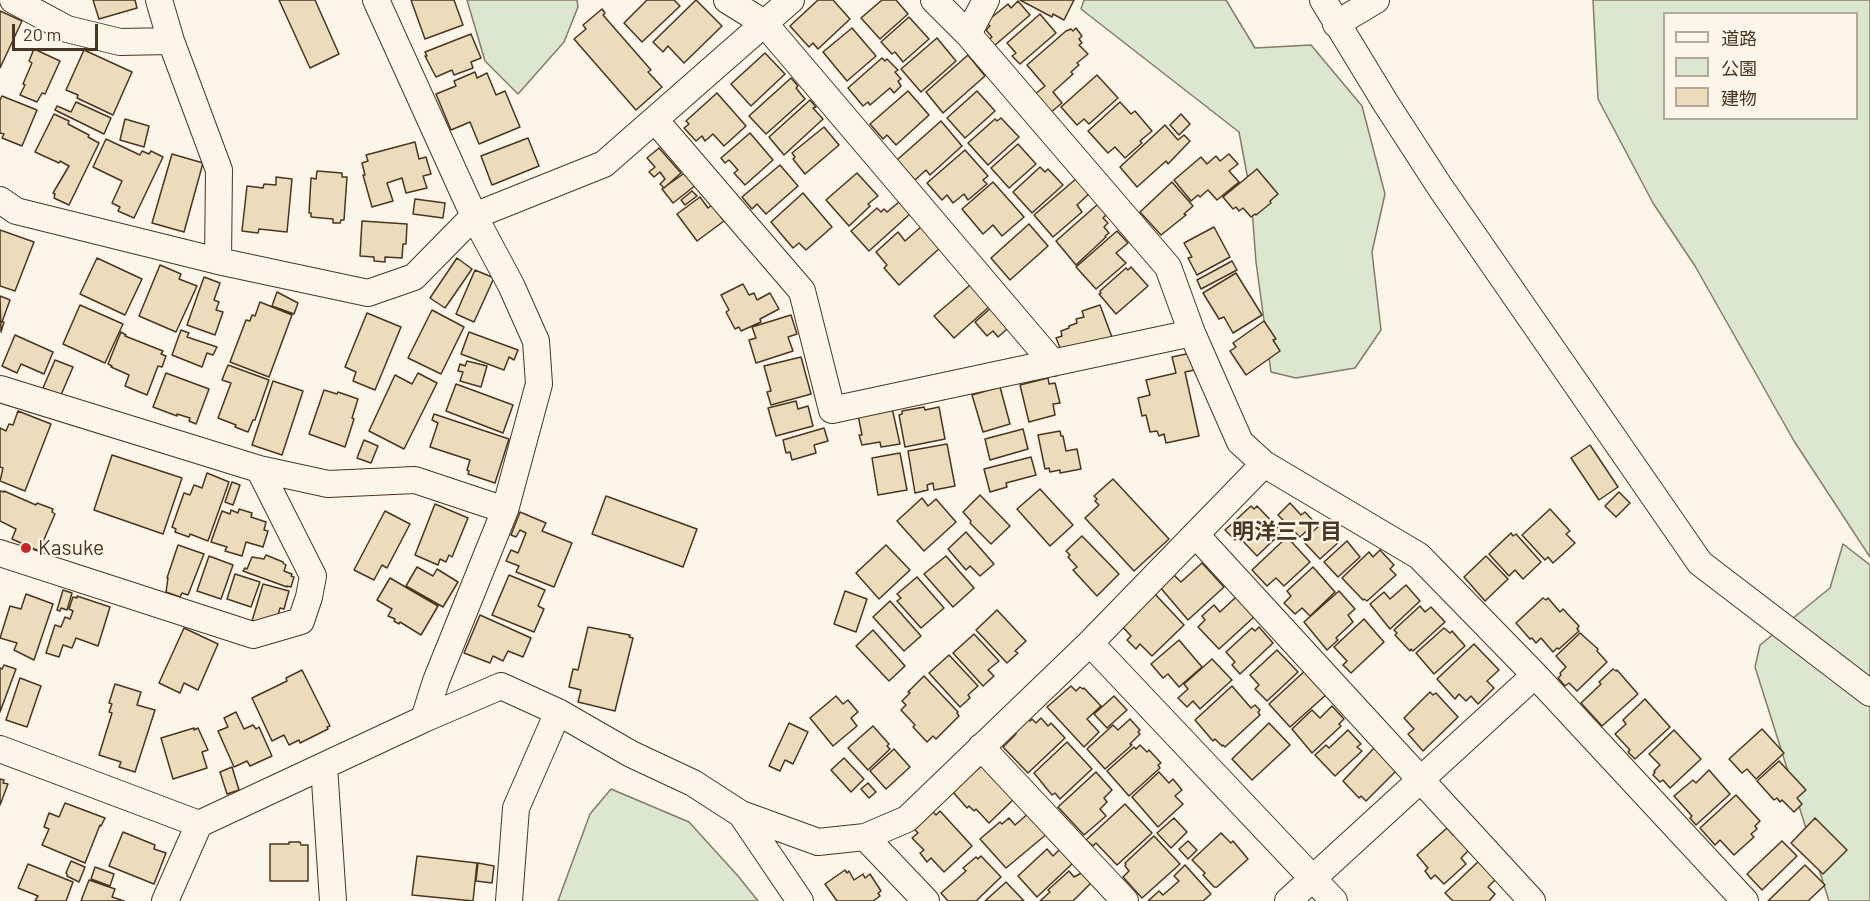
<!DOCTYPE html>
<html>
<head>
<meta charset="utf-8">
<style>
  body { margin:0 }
  #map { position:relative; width:1870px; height:901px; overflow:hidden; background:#fbf6e9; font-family:Barlow,"Noto Sans JP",sans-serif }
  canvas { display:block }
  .legend { position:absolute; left:1663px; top:12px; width:195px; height:108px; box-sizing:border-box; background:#fbf6e9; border:2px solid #b4a999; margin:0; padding:8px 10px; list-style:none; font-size:18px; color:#4a3520 }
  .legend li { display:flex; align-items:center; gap:12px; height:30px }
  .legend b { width:30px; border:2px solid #b4a999 }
  .scale { position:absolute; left:12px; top:24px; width:86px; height:27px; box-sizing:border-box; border:3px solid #4a3520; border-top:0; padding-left:8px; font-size:18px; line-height:21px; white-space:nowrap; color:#4a3520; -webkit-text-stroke:4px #fbf6e9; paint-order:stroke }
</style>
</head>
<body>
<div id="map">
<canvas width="1870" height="901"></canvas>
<ul class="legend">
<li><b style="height:8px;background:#fbf6e9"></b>道路</li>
<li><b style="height:16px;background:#dce7d0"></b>公園</li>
<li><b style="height:16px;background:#ecdcbc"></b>建物</li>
</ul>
<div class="scale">20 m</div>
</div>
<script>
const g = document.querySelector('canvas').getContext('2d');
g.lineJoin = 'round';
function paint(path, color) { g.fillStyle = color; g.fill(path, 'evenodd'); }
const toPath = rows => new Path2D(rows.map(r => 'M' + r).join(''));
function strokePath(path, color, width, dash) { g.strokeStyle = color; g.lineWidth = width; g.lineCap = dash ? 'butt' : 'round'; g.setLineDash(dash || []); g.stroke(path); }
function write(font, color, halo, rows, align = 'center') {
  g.font = font + ' Barlow,"Noto Sans JP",sans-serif'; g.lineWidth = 4.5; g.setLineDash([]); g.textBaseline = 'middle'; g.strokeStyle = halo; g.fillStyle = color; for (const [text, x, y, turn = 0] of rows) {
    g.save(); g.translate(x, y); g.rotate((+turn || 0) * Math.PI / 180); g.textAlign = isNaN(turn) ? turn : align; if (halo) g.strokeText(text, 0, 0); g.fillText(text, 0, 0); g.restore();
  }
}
const green = toPath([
  [467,0,577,0,578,7,564,42,518,94,485,61,467,0],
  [1084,0,1226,0,1255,48,1311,45,1362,106,1385,194,1372,252,1381,330,1355,368,1296,378,1271,372,1256,262,1251,196,1239,132,1081,9,1084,0],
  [1593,0,1870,0,1870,557,1794,441,1695,266,1653,203,1598,99,1593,0],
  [1664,14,1856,14,1856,118,1664,118,1664,14],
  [1843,544,1870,565,1870,901,1829,901,1755,667,1760,645,1830,588,1843,544],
  [611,789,689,822,738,876,758,901,558,901,590,814,611,789]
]);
const building = toPath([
  [93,0,135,0,137,8,99,19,93,0],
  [279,0,315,0,339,54,310,68,279,0],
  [411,0,454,0,463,25,425,39,411,0],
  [647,0,674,0,680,6,642,42,624,23,647,0],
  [696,0,722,26,684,63,668,46,663,52,653,42,696,0],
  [818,0,833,0,850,19,818,49,813,43,809,47,790,26,818,0],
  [882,0,896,0,908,14,880,39,861,18,882,0],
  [1020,0,1074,0,1064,20,1053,14,1052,17,1020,0],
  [1018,1,1030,15,994,46,988,40,992,37,986,30,990,26,986,22,1008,4,1011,8,1018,1],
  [602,9,605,13,603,15,651,70,648,72,662,87,636,110,574,39,586,29,583,25,602,9],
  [0,11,22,21,0,68,0,11],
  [1040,14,1056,33,1020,64,1012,56,1016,53,1007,43,1040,14],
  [909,17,929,39,903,62,895,52,892,54,881,42,909,17],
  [852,28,876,56,847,81,823,52,852,28],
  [1076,28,1082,36,1079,39,1082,43,1079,45,1088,54,1077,63,1079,65,1071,72,1073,74,1053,92,1062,103,1050,113,1034,95,1045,86,1027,65,1066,31,1071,29,1073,31,1076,28],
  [471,34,481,58,471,62,473,68,454,75,452,70,436,77,425,56,427,56,425,52,471,34],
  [937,38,956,61,921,92,901,69,937,38],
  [34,49,60,61,45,94,42,93,37,102,20,95,25,85,23,84,32,63,29,61,34,49],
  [84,50,132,72,113,115,77,98,78,95,66,90,84,50],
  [765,53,785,74,751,106,731,84,765,53],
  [968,55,985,76,943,113,926,92,968,55],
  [882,58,885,61,887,59,898,70,895,72,901,79,898,81,901,86,894,93,890,88,870,105,868,102,863,106,848,88,882,58],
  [475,72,477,78,487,73,496,95,505,91,520,127,479,144,470,122,451,130,436,94,456,86,454,81,475,72],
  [1097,75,1118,98,1089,124,1084,119,1077,125,1061,107,1097,75],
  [791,78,798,86,796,88,805,99,766,134,749,116,791,78],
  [908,91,929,115,896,145,887,135,883,139,870,124,908,91],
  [977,91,995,111,965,138,947,118,977,91],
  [717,93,746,126,724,146,713,134,705,141,702,136,696,141,684,128,689,124,686,121,717,93],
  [2,96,37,110,22,146,2,138,4,134,0,133,0,100,2,96],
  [810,100,816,107,813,108,823,119,784,155,769,137,810,100],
  [76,102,111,118,104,134,55,110,57,106,71,112,76,102],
  [1120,102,1131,114,1135,111,1152,131,1140,141,1142,143,1125,158,1115,147,1108,153,1088,131,1120,102],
  [54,114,69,121,68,124,89,135,88,137,99,143,69,205,54,198,55,194,53,193,69,166,60,161,59,163,35,152,54,114],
  [1181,114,1190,124,1179,135,1170,125,1181,114],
  [1001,118,1019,137,988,165,968,143,995,119,997,121,1001,118],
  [125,119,149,126,144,147,120,140,125,119],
  [941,121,962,146,930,175,926,170,915,180,897,160,941,121],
  [1165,125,1178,140,1184,135,1190,141,1168,164,1166,161,1137,187,1120,167,1165,125],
  [824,127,839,145,805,174,793,159,795,157,792,153,824,127],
  [750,133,773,160,745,185,734,173,738,170,729,160,725,163,721,158,750,133],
  [528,138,539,166,492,185,481,156,528,138],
  [106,139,140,155,142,151,149,154,151,151,163,157,134,218,118,211,120,207,112,203,122,181,93,167,106,139],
  [415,142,419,159,426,157,431,174,423,176,427,188,406,193,402,178,387,183,393,201,372,207,363,175,365,175,362,163,368,161,366,155,415,142],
  [1018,144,1036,164,1009,188,991,168,1018,144],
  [659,148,681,173,664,188,660,184,665,179,660,172,654,177,649,172,655,167,647,158,659,148],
  [965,150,988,176,983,180,987,184,968,200,964,194,953,203,947,195,942,200,927,183,965,150],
  [172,154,203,163,184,232,152,223,172,154],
  [1229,154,1238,164,1229,171,1239,182,1217,200,1208,190,1200,197,1198,195,1191,201,1174,180,1201,157,1207,164,1216,156,1220,161,1229,154],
  [780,165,798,186,766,214,757,204,752,209,742,197,780,165],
  [1040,167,1045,172,1048,169,1063,185,1032,213,1013,192,1040,167],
  [1257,169,1278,194,1270,201,1271,203,1256,215,1255,214,1251,217,1243,208,1239,211,1236,207,1233,209,1223,197,1257,169],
  [317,171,342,173,342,177,347,177,344,220,341,220,340,223,333,223,333,219,311,217,311,213,309,213,311,178,316,179,317,171],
  [686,172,696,185,673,203,662,189,686,172],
  [857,173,878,196,868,204,870,206,849,226,826,200,857,173],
  [276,177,292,179,287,232,259,229,258,233,242,231,247,186,263,188,264,184,276,185,276,177],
  [1077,178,1090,193,1077,205,1082,212,1053,237,1034,215,1077,178],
  [993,182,1024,217,1002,236,993,225,983,234,962,209,993,182],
  [1172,182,1193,206,1184,214,1186,215,1161,235,1140,212,1172,182],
  [692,191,697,196,685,205,681,200,692,191],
  [803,193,832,227,806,250,799,243,793,248,771,222,803,193],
  [700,197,708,208,712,205,724,221,697,241,677,214,700,197],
  [415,199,445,203,443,218,413,214,415,199],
  [899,202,910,214,869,251,851,231,877,208,881,212,884,209,887,212,899,202],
  [1098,204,1107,214,1103,218,1108,223,1104,227,1109,233,1105,236,1106,237,1076,265,1056,241,1098,204],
  [362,221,407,224,406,244,403,244,402,258,385,257,385,262,374,261,374,257,360,256,362,221],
  [1029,224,1048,246,1010,280,991,258,1029,224],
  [922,226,941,247,899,285,884,268,887,265,876,252,898,232,905,241,922,226],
  [1214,227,1230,257,1197,275,1188,258,1192,257,1184,243,1214,227],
  [0,230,34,242,15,291,0,286,0,230],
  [1117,231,1128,243,1116,253,1126,263,1096,289,1076,267,1117,231],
  [97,258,142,279,125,315,80,294,97,258],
  [457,258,472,269,445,308,430,298,457,258],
  [1232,261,1237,270,1201,289,1197,280,1232,261],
  [160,265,181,274,179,279,197,286,176,332,139,316,160,265],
  [1131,267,1148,286,1116,314,1099,294,1101,293,1100,291,1126,268,1128,270,1131,267],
  [475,270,494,278,474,322,456,314,475,270],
  [1236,273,1262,315,1233,333,1224,317,1219,319,1203,293,1236,273],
  [204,277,220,283,214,300,219,302,216,310,223,312,215,335,187,325,204,277],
  [976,280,990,306,954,338,934,316,976,280],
  [743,284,749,295,754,293,757,300,770,293,779,309,760,319,761,322,741,331,739,327,735,329,726,312,729,310,721,295,743,284],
  [277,292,298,303,294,314,272,306,277,292],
  [0,296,10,300,2,322,4,322,1,332,0,296],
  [260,302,292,315,269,377,230,362,246,320,250,321,252,315,255,316,260,302],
  [80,305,123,324,105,363,63,344,80,305],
  [1100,305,1113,340,1081,346,1080,344,1061,350,1056,338,1062,336,1061,331,1069,328,1069,326,1077,323,1076,319,1084,317,1082,311,1100,305],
  [992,307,1014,323,998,337,993,331,987,336,975,322,992,307],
  [432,310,464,327,441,374,408,358,432,310],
  [367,313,401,327,375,390,353,381,356,372,345,367,367,313],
  [791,315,797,334,788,337,793,351,756,363,749,340,756,338,752,327,791,315],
  [1264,321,1276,339,1273,340,1280,351,1246,375,1230,351,1236,347,1233,343,1264,321],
  [181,330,189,333,187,337,217,347,213,355,207,353,202,367,172,355,181,330],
  [121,332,126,335,125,336,163,351,161,354,166,356,162,367,158,366,147,395,125,386,129,375,111,367,112,366,108,364,121,332],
  [469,332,518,350,514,360,509,357,504,370,461,354,469,332],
  [15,335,53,352,44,374,21,364,17,373,2,366,15,335],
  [1191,353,1195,370,1185,372,1199,436,1166,443,1164,434,1159,436,1157,431,1150,432,1146,415,1142,416,1138,398,1150,395,1146,380,1176,373,1172,357,1191,353],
  [801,357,811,394,771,405,767,392,771,391,764,366,801,357],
  [55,360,73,367,61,395,43,388,55,360],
  [467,361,487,366,481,387,460,381,463,372,458,371,460,364,465,366,467,361],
  [228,365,269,380,255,420,253,420,248,432,235,427,236,425,218,418,231,383,222,380,228,365],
  [166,373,209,389,196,424,189,421,190,418,177,414,177,416,153,407,166,373],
  [418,373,437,383,404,449,369,431,395,375,412,384,418,373],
  [1048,378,1049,384,1055,383,1060,403,1053,404,1055,415,1029,422,1020,385,1048,378],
  [273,381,303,391,282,455,252,445,273,381],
  [456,384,513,405,503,433,446,411,456,384],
  [1000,387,1010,424,983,432,972,395,1000,387],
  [324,390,337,394,338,392,358,399,352,418,354,419,345,447,309,434,324,390],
  [796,401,798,409,808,406,813,426,776,436,768,408,796,401],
  [924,407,925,410,939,407,945,439,905,447,899,415,902,414,902,411,924,407],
  [892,408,900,444,881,447,880,442,862,445,859,435,862,435,858,415,892,408],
  [18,411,51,424,25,491,0,481,3,468,0,467,0,428,6,431,9,424,13,425,18,411],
  [434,414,509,439,495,483,468,474,469,471,467,470,470,460,430,447,438,423,432,420,434,414],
  [824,428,828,441,814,445,816,453,792,460,790,452,786,453,783,440,824,428],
  [1023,429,1028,449,990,460,985,439,1023,429],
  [1060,431,1061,436,1063,436,1066,451,1077,449,1081,469,1060,473,1060,470,1050,472,1049,468,1045,469,1038,435,1060,431],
  [364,440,378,446,371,463,357,458,364,440],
  [947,444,955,486,934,490,933,483,927,485,928,490,915,493,908,451,947,444],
  [1590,445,1618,487,1599,500,1571,458,1590,445],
  [900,453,907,490,878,495,872,458,900,453],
  [112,455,182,478,163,534,94,510,112,455],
  [1031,457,1036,475,1006,483,1007,487,990,492,984,469,1031,457],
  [207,473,229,482,208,541,190,534,189,537,175,532,176,529,172,527,184,493,190,495,194,485,202,488,207,473],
  [1113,479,1169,539,1134,571,1085,518,1099,505,1095,501,1097,499,1094,496,1113,479],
  [232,482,240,485,233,505,225,502,232,482],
  [1040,489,1073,525,1050,546,1017,509,1040,489],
  [0,491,4,492,4,491,36,505,37,503,53,509,52,512,55,514,39,551,12,539,16,529,0,521,0,491],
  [1619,492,1630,503,1616,517,1605,506,1619,492],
  [980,495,1010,526,991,544,970,523,971,521,963,512,980,495],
  [606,496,697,529,683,567,592,534,606,496],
  [922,498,928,506,936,499,956,522,924,551,897,521,922,498],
  [1290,503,1301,515,1305,512,1315,523,1300,537,1278,515,1290,503],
  [435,504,468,518,452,557,449,555,446,562,440,559,438,565,415,555,435,504],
  [1251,506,1254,509,1257,506,1282,532,1257,556,1238,536,1235,540,1225,530,1251,506],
  [239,509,252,513,251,517,266,522,264,530,268,531,263,547,246,542,242,556,225,551,227,547,211,542,222,511,230,514,231,510,238,513,239,509],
  [1550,509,1570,531,1566,534,1575,543,1553,563,1548,557,1545,560,1522,535,1550,509],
  [385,511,410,524,387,568,382,565,374,580,354,570,385,511],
  [520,512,546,523,542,531,572,543,554,587,516,572,519,566,506,561,511,550,518,553,526,533,520,530,516,537,511,535,520,512],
  [1323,522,1340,541,1320,559,1303,541,1323,522],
  [966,532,994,564,980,576,970,566,966,570,948,549,966,532],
  [1511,533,1513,536,1516,534,1541,562,1523,579,1515,570,1509,576,1489,554,1511,533],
  [1082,536,1119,574,1097,596,1073,570,1077,567,1068,557,1070,555,1066,551,1082,536],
  [1287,537,1310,562,1284,586,1276,578,1267,586,1252,570,1287,537],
  [1347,541,1360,557,1338,577,1324,562,1347,541],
  [178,545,204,554,188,595,182,593,180,597,166,592,168,578,167,578,178,545],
  [886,545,910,570,879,599,856,573,886,545],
  [1380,550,1394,565,1390,569,1396,575,1367,601,1364,599,1363,600,1342,578,1369,552,1373,557,1380,550],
  [266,555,283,562,283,563,286,565,284,571,292,574,291,576,294,577,291,587,287,586,287,587,243,571,245,568,247,569,252,557,264,559,266,555],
  [209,556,233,565,221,599,197,591,209,556],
  [946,556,974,588,953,607,924,574,946,556],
  [1486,556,1508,579,1485,601,1464,577,1486,556],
  [1202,563,1224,587,1188,620,1159,586,1172,573,1181,582,1202,563],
  [417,567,433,576,437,569,458,582,443,607,406,586,417,567],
  [1313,567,1335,592,1310,616,1302,608,1295,614,1284,603,1291,596,1287,591,1313,567],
  [235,574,260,582,251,607,227,599,235,574],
  [509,575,545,590,538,606,544,609,534,632,492,615,509,575],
  [917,577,944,608,921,628,897,601,901,598,897,594,917,577],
  [390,578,438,606,421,635,400,622,399,624,394,621,395,619,388,616,392,609,377,600,390,578],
  [263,584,289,591,284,609,280,608,275,625,252,621,263,584],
  [1406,585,1420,601,1390,629,1370,604,1384,592,1390,599,1406,585],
  [63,590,72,593,67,610,61,608,60,611,57,610,63,590],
  [845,591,867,599,856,632,834,624,845,591],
  [1339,591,1355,609,1348,615,1353,622,1336,638,1338,640,1327,650,1304,622,1339,591],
  [1153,592,1184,625,1152,656,1140,644,1136,649,1127,640,1131,636,1120,624,1153,592],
  [26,594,53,604,34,660,14,650,17,643,0,638,10,606,21,609,26,594],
  [77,596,110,607,98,646,76,638,72,648,63,645,59,657,46,653,55,625,61,627,65,617,70,619,73,611,69,609,73,597,77,598,77,596],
  [1236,597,1254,617,1219,649,1198,627,1205,620,1202,616,1214,605,1220,612,1236,597],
  [1543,598,1546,600,1548,598,1560,612,1563,609,1579,626,1577,629,1579,631,1559,649,1557,648,1553,652,1541,638,1536,643,1532,638,1530,639,1516,623,1543,598],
  [890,601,921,636,904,651,873,617,890,601],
  [1420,606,1425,612,1431,607,1445,622,1413,651,1411,649,1410,651,1395,635,1397,633,1394,630,1420,606],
  [997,610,1026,641,1015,651,1018,653,1007,663,976,630,997,610],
  [480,615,531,638,523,657,508,651,503,661,493,656,490,663,464,653,480,615],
  [1364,619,1384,642,1351,673,1343,665,1347,661,1334,647,1364,619],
  [588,627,630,635,629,637,633,638,615,711,578,702,581,690,569,687,573,669,578,670,588,627],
  [1259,627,1273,643,1240,674,1232,665,1235,662,1226,652,1252,628,1255,631,1259,627],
  [184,628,218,644,198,690,184,683,180,693,159,683,184,628],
  [1444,628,1450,633,1452,631,1465,646,1434,674,1416,653,1444,628],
  [873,630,905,666,889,681,856,646,873,630],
  [1580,633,1598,649,1597,651,1607,662,1577,691,1569,683,1565,686,1558,678,1561,675,1560,673,1566,667,1556,656,1580,633],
  [974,634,999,661,988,670,994,676,983,686,953,653,974,634],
  [1179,640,1202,667,1179,687,1168,674,1163,678,1151,664,1179,640],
  [1474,644,1499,670,1487,681,1494,688,1478,704,1471,696,1466,701,1459,694,1455,699,1437,679,1474,644],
  [1277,650,1298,672,1267,701,1255,689,1259,685,1250,675,1277,650],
  [949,655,978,686,968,695,970,698,960,707,929,673,949,655],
  [1212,659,1232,680,1200,709,1193,701,1187,707,1178,698,1188,689,1184,684,1212,659],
  [4,665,16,669,0,712,0,668,2,669,4,665],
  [1307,669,1327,694,1290,727,1269,704,1307,669],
  [1613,669,1616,671,1617,670,1638,694,1602,726,1581,703,1601,684,1599,682,1613,669],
  [302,670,330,726,327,727,328,729,300,743,299,740,289,745,284,735,272,741,252,698,287,681,286,678,302,670],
  [924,676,958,712,957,713,959,716,936,739,933,736,927,742,913,727,915,725,901,710,906,705,902,701,910,693,908,692,924,676],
  [20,678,41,686,27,727,6,720,20,678],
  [115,684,141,692,137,705,155,710,135,772,119,767,121,762,99,755,112,713,109,712,112,704,109,703,115,684],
  [1071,686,1076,691,1080,687,1083,689,1084,688,1101,706,1087,719,1099,732,1084,747,1047,707,1071,686],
  [1232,686,1251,708,1255,705,1260,710,1258,712,1260,715,1225,747,1223,745,1222,746,1215,739,1213,741,1195,720,1232,686],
  [1430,692,1433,695,1436,693,1458,717,1423,751,1408,734,1414,729,1404,718,1430,692],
  [836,696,843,704,848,700,858,712,851,718,857,726,833,746,810,718,836,696],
  [1114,696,1127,710,1107,728,1094,714,1114,696],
  [1645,699,1670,727,1635,759,1628,752,1630,750,1615,734,1626,724,1623,720,1645,699],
  [1332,706,1344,719,1339,724,1341,726,1312,753,1292,729,1312,710,1320,718,1332,706],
  [236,712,244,729,253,725,256,729,259,727,272,756,250,766,247,761,234,767,218,731,228,727,224,718,236,712],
  [1027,718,1030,721,1032,719,1036,723,1041,718,1048,726,1051,723,1065,738,1028,773,1003,747,1016,734,1014,731,1027,718],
  [1130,719,1140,730,1138,732,1140,734,1130,744,1132,745,1105,769,1087,749,1113,725,1118,730,1130,719],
  [789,723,808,732,793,764,785,760,780,771,769,766,789,723],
  [1269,723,1290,745,1252,780,1232,759,1269,723],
  [873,726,889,744,887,746,890,749,868,770,848,748,873,726],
  [194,728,194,730,198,728,208,750,202,752,207,768,173,779,161,738,194,728],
  [1762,729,1784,753,1756,779,1747,769,1742,773,1729,759,1762,729],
  [1348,730,1361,744,1357,747,1362,751,1335,776,1315,755,1326,745,1329,748,1348,730],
  [1674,730,1701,759,1670,788,1663,780,1660,782,1653,775,1655,772,1654,771,1660,765,1649,754,1674,730],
  [1067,742,1092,769,1060,799,1055,793,1052,795,1034,773,1067,742],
  [1140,745,1147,752,1149,750,1161,763,1158,765,1160,768,1129,796,1107,771,1134,747,1136,749,1140,745],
  [1375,747,1397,770,1366,801,1361,796,1359,798,1343,781,1375,747],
  [894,749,910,767,886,789,870,771,894,749],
  [844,758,864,779,851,792,831,770,844,758],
  [1779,761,1806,790,1797,798,1802,804,1794,812,1782,800,1780,802,1777,798,1774,800,1757,781,1779,761],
  [981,766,995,781,997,778,1016,797,989,823,976,809,974,811,969,806,967,808,953,792,981,766],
  [232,767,239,790,227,794,220,772,232,767],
  [1709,770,1730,794,1696,825,1690,818,1692,816,1674,796,1693,780,1696,783,1709,770],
  [1096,772,1112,790,1104,798,1107,802,1100,809,1106,816,1084,835,1058,807,1096,772],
  [1159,772,1169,783,1173,779,1182,790,1175,796,1183,804,1158,827,1132,797,1159,772],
  [0,779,4,780,3,783,8,784,0,805,0,779],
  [868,783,876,792,869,798,861,789,868,783],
  [1736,795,1760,821,1755,826,1757,829,1751,834,1754,837,1734,855,1720,840,1715,845,1700,828,1736,795],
  [65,803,105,818,101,826,100,825,85,863,42,845,49,829,44,827,49,813,59,817,65,803],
  [1125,804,1152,833,1117,865,1096,843,1093,846,1086,840,1125,804],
  [932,811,936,815,940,811,972,846,944,872,931,858,927,862,920,853,924,850,912,838,918,833,913,828,932,811],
  [1030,812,1048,833,1006,868,980,839,1000,822,1002,824,1009,818,1015,825,1030,812],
  [1174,818,1187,832,1171,848,1157,833,1174,818],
  [1815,818,1847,850,1823,874,1791,843,1815,818],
  [1447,828,1453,835,1458,831,1472,847,1461,858,1466,864,1444,884,1435,875,1431,879,1425,871,1428,868,1417,855,1447,828],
  [123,832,155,845,154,849,166,853,154,884,109,866,123,832],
  [1221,833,1231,843,1233,841,1248,859,1217,887,1214,887,1203,875,1205,873,1192,860,1221,833],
  [1154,836,1180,864,1142,898,1123,877,1129,871,1125,866,1126,864,1125,863,1154,836],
  [1188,841,1197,850,1188,859,1179,849,1188,841],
  [1782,841,1797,856,1762,890,1747,874,1782,841],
  [289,842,300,842,301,845,308,845,308,881,270,881,270,844,289,844,289,842],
  [1047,849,1053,856,1060,849,1073,863,1037,897,1018,876,1047,849],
  [417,856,477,863,473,901,412,895,417,856],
  [981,856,1001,877,976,901,948,901,941,893,966,871,963,868,976,857,978,859,981,856],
  [1480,860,1497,878,1488,887,1495,894,1489,901,1453,901,1445,893,1480,860],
  [71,861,85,867,79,882,67,876,67,874,66,873,71,861],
  [478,863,494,866,492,883,476,881,478,863],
  [28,864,73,882,66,901,35,901,38,896,18,888,28,864],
  [1185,865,1211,894,1203,901,1148,901,1159,891,1163,895,1179,881,1174,876,1185,865],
  [1805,865,1825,885,1808,901,1768,901,1805,865],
  [95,867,114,874,110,886,91,879,95,867],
  [845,870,847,873,849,871,854,880,863,874,865,878,870,874,881,891,878,893,880,896,873,901,837,901,825,884,845,870],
  [1069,871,1074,877,1085,871,1094,880,1073,901,1040,901,1050,892,1048,890,1069,871],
  [89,880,115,889,112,897,124,901,81,901,89,880],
  [1006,882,1024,901,985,901,1006,882]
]);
const minor = toPath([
  [13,0,67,29,120,42,171,41],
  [159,0,171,41,219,170,218,261],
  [376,0,474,216,511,285,536,341,539,384,505,510,436,681,424,719],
  [727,0,764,23,1053,363],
  [934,0,968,34,1168,267,1192,333,1240,442,1264,464,1419,556,1535,675,1745,901],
  [1323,0,1385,102,1440,187,1700,563,1870,693],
  [1336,24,1376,0],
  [968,34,986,0],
  [655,120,802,291,832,410,1192,333],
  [0,200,16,211,218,261,368,293,414,277,474,216,604,164,791,0],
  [0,389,259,469,328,484,415,480,505,510],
  [1196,535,1532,901],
  [0,553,253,635,301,621,309,597,313,576,259,469],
  [1090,643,1334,901],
  [981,747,1125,901],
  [0,749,199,824],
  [324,766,333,901],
  [741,814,800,901],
  [865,837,926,901],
  [165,901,199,824,424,719,501,686,558,712,631,754,693,783,741,814,818,842,865,837,907,819,1090,643,1264,464],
  [509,901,516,808,558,712],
  [1288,901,1535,675]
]);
const markers = [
  [26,548,6,"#c62828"]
];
const poiNames = [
  ["Kasuke",38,548]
];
const neighbourhoodNames = [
  ["明洋三丁目",1287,532]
];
paint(green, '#dce7d0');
strokePath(green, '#887966', 1.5);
paint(building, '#ecdcbc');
strokePath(building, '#4a3520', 1.5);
strokePath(minor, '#4a3520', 28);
strokePath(minor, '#fbf6e9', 26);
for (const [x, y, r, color] of markers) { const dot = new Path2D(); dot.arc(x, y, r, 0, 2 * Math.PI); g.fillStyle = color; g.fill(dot); strokePath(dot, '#fbf6e9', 2); }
write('21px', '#4a3520', '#fbf6e9', poiNames, 'left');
write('bold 22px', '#4a3520', '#fbf6e9', neighbourhoodNames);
</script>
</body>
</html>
